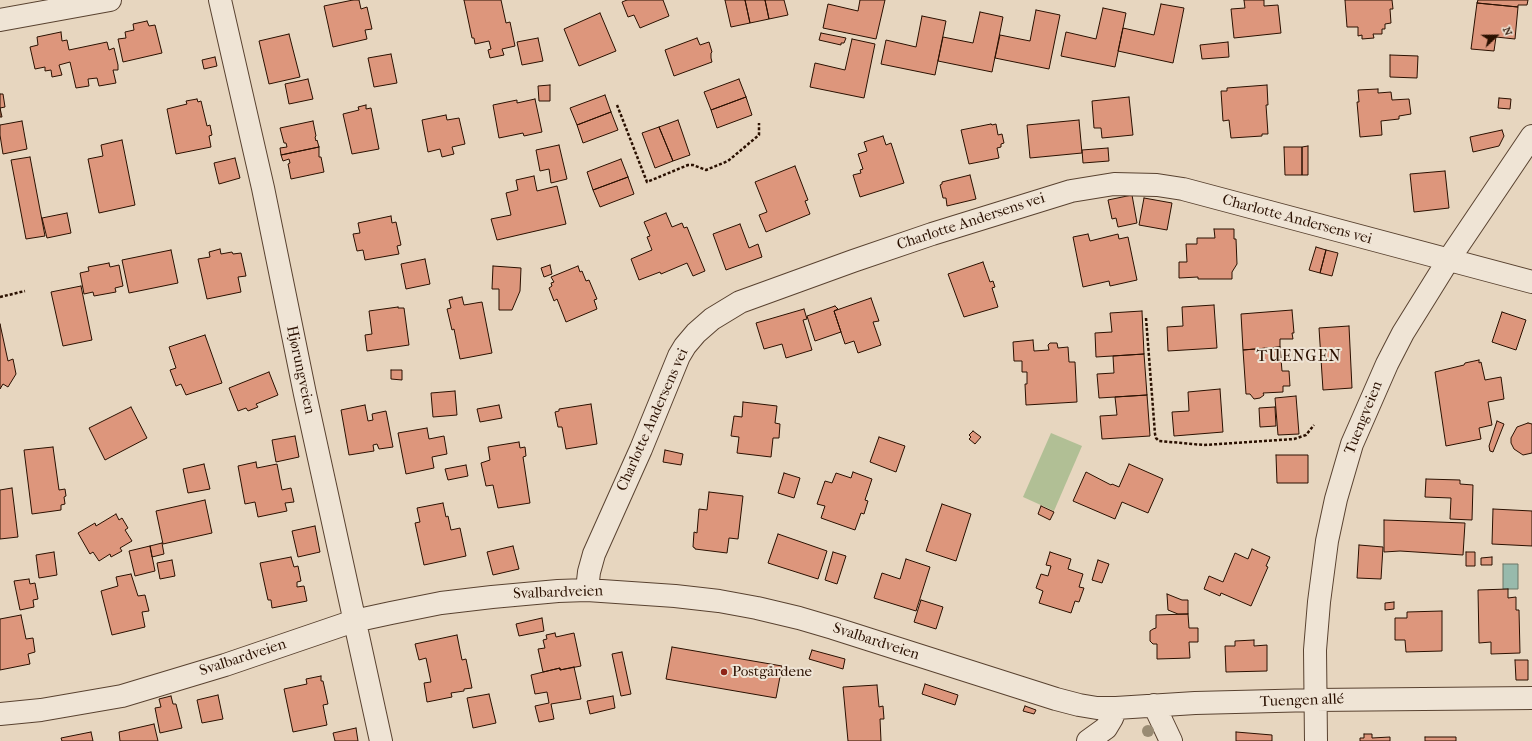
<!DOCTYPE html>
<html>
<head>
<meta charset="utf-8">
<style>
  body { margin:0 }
  #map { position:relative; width:1532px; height:741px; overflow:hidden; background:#e7d6bf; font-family:"IM FELL French Canon",serif }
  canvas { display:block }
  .north { position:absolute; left:1476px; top:16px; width:40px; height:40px; -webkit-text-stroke:3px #efe4d5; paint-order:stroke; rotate:68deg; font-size:11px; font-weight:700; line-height:16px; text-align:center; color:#2a1000 }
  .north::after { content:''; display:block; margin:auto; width:14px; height:18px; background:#2a1000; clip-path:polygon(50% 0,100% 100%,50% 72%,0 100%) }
</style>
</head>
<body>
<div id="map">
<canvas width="1532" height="741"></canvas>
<div class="north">N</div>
</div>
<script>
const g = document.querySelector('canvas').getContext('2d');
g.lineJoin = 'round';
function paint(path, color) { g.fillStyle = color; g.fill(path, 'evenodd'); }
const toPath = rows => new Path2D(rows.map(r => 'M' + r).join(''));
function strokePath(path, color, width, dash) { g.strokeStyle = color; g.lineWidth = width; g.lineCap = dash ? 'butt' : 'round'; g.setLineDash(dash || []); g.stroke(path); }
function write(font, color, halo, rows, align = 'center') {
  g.font = font + ' "IM FELL French Canon",serif'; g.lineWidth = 4; g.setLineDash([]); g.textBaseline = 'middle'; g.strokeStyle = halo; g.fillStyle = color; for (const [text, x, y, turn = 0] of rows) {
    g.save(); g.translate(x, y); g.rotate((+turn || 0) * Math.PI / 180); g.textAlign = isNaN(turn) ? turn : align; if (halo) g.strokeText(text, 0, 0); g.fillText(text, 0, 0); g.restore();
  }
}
const green = toPath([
  [1051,433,1082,446,1054,511,1023,497]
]);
const water = toPath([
  [1503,564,1518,564,1518,589,1503,589,1503,564]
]);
const building = toPath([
  [353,0,359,0,361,9,367,7,372,29,365,30,367,39,333,47,324,6,353,0],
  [464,0,501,0,506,23,510,22,515,46,502,49,504,55,490,58,488,50,491,49,489,41,475,44,474,38,472,38,464,0],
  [627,0,663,0,669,16,640,28,634,15,628,17,622,2,627,0],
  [725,0,745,0,750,23,731,27,725,0],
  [745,0,765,0,769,19,750,23,745,0],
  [765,0,784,0,788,15,769,19,765,0],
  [860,0,885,0,876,39,823,28,828,4,858,11,860,0],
  [1244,0,1264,0,1264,6,1278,5,1281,33,1234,38,1231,9,1245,8,1244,0],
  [1345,0,1392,0,1393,9,1390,9,1391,23,1385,24,1385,29,1382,29,1382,34,1373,34,1374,38,1362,39,1362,35,1358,36,1358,27,1347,27,1345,0],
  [1478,0,1528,0,1527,5,1518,5,1518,7,1477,3,1478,0],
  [1477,3,1518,7,1515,39,1496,37,1494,51,1471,49,1477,3],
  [1161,4,1184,8,1173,63,1118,51,1123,28,1154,35,1161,4],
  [1103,8,1126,13,1115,67,1061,56,1066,32,1096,39,1103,8],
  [1036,10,1060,15,1049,69,995,58,1000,35,1030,41,1036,10],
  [980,12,1003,17,992,72,938,61,943,37,973,43,980,12],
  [600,13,616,51,579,66,564,29,600,13],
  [922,16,946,21,935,75,881,64,886,40,916,47,922,16],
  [147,21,149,26,155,25,162,53,123,62,118,39,126,38,125,32,134,30,133,24,147,21],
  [61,32,62,41,67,40,69,50,107,42,109,50,114,48,118,65,118,70,113,70,116,83,99,86,97,78,88,79,89,86,76,88,70,62,59,65,62,75,52,77,51,70,45,71,45,67,35,69,30,47,38,45,37,37,61,32],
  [821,33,846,38,844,43,841,43,841,45,819,40,821,33],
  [289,34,300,77,269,84,259,41,289,34],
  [538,38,543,61,522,65,517,42,538,38],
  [697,38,700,45,709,42,712,52,711,53,711,58,712,62,674,76,665,50,697,38],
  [852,39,875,44,864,98,810,87,815,63,845,70,852,39],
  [1228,42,1229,57,1202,59,1200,45,1228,42],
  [391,54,397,83,374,87,368,58,391,54],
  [1390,55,1418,56,1417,78,1390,77,1390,55],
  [215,57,217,66,204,69,202,60,215,57],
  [308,79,313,99,289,104,285,84,308,79],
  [739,79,746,97,711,110,704,92,739,79],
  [550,85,550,101,539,101,538,86,550,85],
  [1267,85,1268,105,1266,105,1268,134,1262,134,1262,136,1231,138,1229,120,1223,121,1221,91,1227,91,1227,88,1267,85],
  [1378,89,1378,93,1391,92,1392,100,1409,99,1411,114,1399,116,1399,119,1381,121,1382,135,1360,137,1357,102,1359,102,1358,90,1378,89],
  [0,94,3,94,5,107,0,108,2,117,0,117,0,94],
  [605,95,611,112,577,125,570,108,605,95],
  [746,97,752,115,717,128,711,110,746,97],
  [1129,97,1133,135,1102,138,1101,128,1094,128,1092,101,1129,97],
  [1499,98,1511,99,1510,109,1498,108,1499,98],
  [197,99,198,102,201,101,207,126,210,125,212,135,209,136,211,147,176,154,167,109,187,104,186,101,197,99],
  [535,99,542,132,524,136,523,133,499,138,493,105,517,100,517,103,535,99],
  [366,105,366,109,371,108,379,149,352,154,343,114,359,110,358,107,366,105],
  [611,112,618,130,583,143,577,125,611,112],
  [446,115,447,120,459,118,465,144,452,147,454,154,442,157,440,149,428,152,422,120,446,115],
  [678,120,690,155,673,161,659,127,678,120],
  [1079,120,1082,153,1030,158,1027,125,1079,120],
  [22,121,27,149,3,154,0,135,0,125,22,121],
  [313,121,316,136,315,137,316,141,317,140,319,147,281,155,280,148,287,147,286,143,284,143,280,128,313,121],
  [991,124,992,125,996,124,998,135,1002,134,1004,143,1001,144,1001,147,997,148,999,158,969,164,961,130,991,124],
  [659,127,673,161,655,168,642,133,659,127],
  [1502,130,1504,136,1499,146,1473,152,1470,137,1502,130],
  [883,136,886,145,891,143,904,183,860,197,853,175,861,173,860,170,863,169,858,154,867,151,864,142,883,136],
  [122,140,135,205,99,213,88,159,103,156,101,145,122,140],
  [559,145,567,179,551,183,549,169,540,171,536,150,559,145],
  [1308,146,1308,175,1302,175,1302,147,1308,146],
  [319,147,319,157,321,157,324,172,291,179,288,164,290,163,289,159,283,161,281,155,319,147],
  [1284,147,1302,147,1302,175,1285,175,1284,147],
  [1108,148,1109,161,1083,163,1082,150,1108,148],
  [30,157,45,236,26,239,11,160,30,157],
  [235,158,240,178,219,184,214,163,235,158],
  [621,159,628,177,593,190,587,172,621,159],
  [795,166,808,200,805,201,810,214,766,232,759,215,767,212,755,182,795,166],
  [1445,171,1449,208,1414,212,1410,174,1445,171],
  [970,175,976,199,947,206,946,198,943,198,940,185,942,184,942,182,970,175],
  [534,176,537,191,557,186,566,224,497,240,491,219,511,215,506,193,518,190,516,180,534,176],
  [628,177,634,194,600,207,593,190,628,177],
  [1132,195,1137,223,1118,227,1116,218,1112,219,1108,200,1132,195],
  [1144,198,1172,203,1167,230,1139,225,1144,198],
  [67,213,71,233,47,238,42,218,67,213],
  [666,213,672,227,682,223,684,228,687,227,705,271,693,276,687,263,661,274,660,272,639,280,631,259,652,250,647,237,650,236,644,222,666,213],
  [391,216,392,223,396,222,401,245,397,246,399,254,365,260,363,250,357,251,353,234,360,233,358,223,391,216],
  [740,224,749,248,758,244,762,257,726,270,713,234,740,224],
  [1214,229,1234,229,1234,239,1236,239,1237,264,1232,272,1232,279,1198,279,1198,277,1179,278,1179,262,1187,262,1186,244,1197,244,1197,238,1215,238,1214,229],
  [1088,234,1090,241,1118,234,1119,239,1128,237,1137,280,1110,286,1109,281,1083,287,1073,237,1088,234],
  [1316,247,1326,250,1320,273,1309,270,1316,247],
  [220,249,221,254,232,252,233,254,241,253,246,276,238,277,241,292,207,299,198,259,210,257,209,252,220,249],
  [171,250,178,283,129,293,122,260,171,250],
  [1326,250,1338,253,1332,276,1320,273,1326,250],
  [425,259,430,284,406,289,401,264,425,259],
  [983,262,990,282,993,281,995,287,992,288,998,307,964,317,948,274,983,262],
  [109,263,110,267,119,265,123,286,115,288,116,292,94,296,93,292,84,294,80,273,89,271,88,267,109,263],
  [550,265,552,274,544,277,541,268,550,265],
  [493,266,521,268,520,291,512,310,499,310,499,289,492,289,493,266],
  [578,266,580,272,582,271,586,281,589,280,597,299,594,300,597,309,566,322,557,299,554,301,549,288,552,286,551,283,554,282,551,277,578,266],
  [81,286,92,340,63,346,51,292,81,286],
  [462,297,464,305,482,302,492,353,460,359,454,329,452,330,447,309,451,308,449,300,462,297],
  [871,298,879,321,873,322,881,345,858,353,854,341,845,344,834,311,871,298],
  [1214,305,1217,348,1168,351,1167,327,1183,326,1182,307,1214,305],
  [835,306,838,309,834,311,841,332,815,341,807,316,835,306],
  [398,307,398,308,404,308,409,345,367,351,365,335,372,334,369,311,398,307],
  [804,309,807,319,803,320,812,350,786,358,782,344,764,349,756,323,804,309],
  [1292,310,1294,333,1292,333,1293,339,1280,339,1280,347,1243,350,1241,314,1292,310],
  [1142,311,1144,354,1096,357,1095,333,1112,332,1110,313,1142,311],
  [1502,312,1526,320,1516,350,1492,342,1502,312],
  [0,324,8,361,13,359,16,374,8,387,3,384,0,389,0,324],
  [1349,326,1352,388,1323,390,1319,328,1349,326],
  [205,335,222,383,186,395,181,384,176,386,170,370,176,368,169,347,205,335],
  [1033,340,1034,351,1049,350,1048,345,1050,343,1057,343,1058,348,1068,347,1069,362,1075,362,1077,402,1026,405,1025,384,1027,384,1027,372,1022,372,1022,361,1014,361,1013,342,1033,340],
  [1280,347,1282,371,1289,371,1290,386,1283,386,1283,392,1263,393,1264,395,1260,398,1254,399,1250,394,1246,394,1243,350,1280,347],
  [1144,354,1147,395,1099,398,1097,374,1114,373,1113,356,1144,354],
  [1479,360,1479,363,1481,362,1485,380,1501,377,1504,399,1488,402,1492,425,1479,428,1481,439,1446,446,1435,372,1464,365,1465,363,1479,360],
  [391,370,402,370,402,380,391,379,391,370],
  [269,372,278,395,256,404,258,407,248,411,246,408,238,411,229,388,269,372],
  [1220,389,1223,432,1174,436,1172,412,1189,411,1188,392,1220,389],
  [455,391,457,415,433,417,431,393,455,391],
  [1147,395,1150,436,1102,439,1100,416,1117,415,1115,397,1147,395],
  [1296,396,1299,434,1278,435,1275,398,1296,396],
  [743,402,777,406,775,423,780,424,779,438,773,438,771,457,737,453,739,437,731,436,734,416,742,417,743,402],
  [591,404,597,444,566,449,562,427,558,427,555,412,559,411,559,409,591,404],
  [365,405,368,421,373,420,372,414,386,411,393,447,379,449,377,444,373,445,374,451,349,455,341,410,365,405],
  [499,405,502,418,480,422,477,409,499,405],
  [131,407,147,438,105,460,89,428,131,407],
  [1275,407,1276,426,1260,427,1259,408,1275,407],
  [1497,421,1504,424,1493,452,1490,451,1489,446,1497,421],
  [1528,423,1532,424,1532,453,1523,455,1514,449,1511,443,1511,438,1517,427,1528,423],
  [427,428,429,439,444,436,447,454,432,457,434,468,406,474,398,433,427,428],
  [973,431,981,437,975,444,969,439,971,437,969,435,973,431],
  [295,436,299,457,276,462,272,440,295,436],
  [879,437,905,446,896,472,870,462,879,437],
  [519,442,520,448,525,447,526,456,523,457,530,503,498,508,493,485,486,486,481,463,490,460,488,447,519,442],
  [53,447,59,490,65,489,66,496,64,497,65,504,61,505,61,510,32,514,24,450,53,447],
  [665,450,683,454,681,465,663,462,665,450],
  [1276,455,1308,455,1308,483,1277,483,1276,455],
  [256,462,257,468,277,464,282,490,291,488,294,502,285,503,287,511,258,517,255,502,245,504,238,466,256,462],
  [204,464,210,489,188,493,183,469,204,464],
  [1129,464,1163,479,1148,513,1122,502,1115,519,1073,501,1086,472,1111,485,1112,484,1119,487,1129,464],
  [466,465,468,476,448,480,445,469,466,465],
  [853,472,872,479,865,500,868,501,864,514,861,513,855,530,821,518,825,506,817,504,825,481,832,483,836,473,851,478,853,472],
  [784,473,800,478,794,498,778,493,784,473],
  [1426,479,1460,480,1460,484,1473,485,1472,520,1450,519,1451,498,1425,497,1426,479],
  [12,488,18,537,0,539,0,490,12,488],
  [709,492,743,496,738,539,729,538,727,553,695,549,695,548,693,547,694,532,697,533,699,509,707,510,709,492],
  [205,500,212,533,163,544,156,511,205,500],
  [443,503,446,517,448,516,451,530,460,528,466,556,424,565,415,523,420,522,417,508,443,503],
  [942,504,971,514,956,561,926,551,942,504],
  [1041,506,1054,512,1050,520,1038,514,1041,506],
  [1493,509,1532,511,1532,546,1492,544,1493,509],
  [116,514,119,520,122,518,128,528,125,530,132,541,120,548,122,551,111,557,110,554,99,561,93,552,90,554,78,533,95,523,96,526,116,514],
  [1384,520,1465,523,1463,555,1400,551,1384,552,1384,520],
  [315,526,320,552,298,557,292,531,315,526],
  [778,534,827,551,818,579,768,563,778,534],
  [162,543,164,554,152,557,150,546,162,543],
  [1359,545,1383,547,1381,579,1357,578,1359,545],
  [150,546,155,571,135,576,129,551,150,546],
  [513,546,519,569,493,575,487,552,513,546],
  [1252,549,1270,557,1266,566,1268,567,1251,606,1221,593,1220,596,1204,589,1209,576,1223,582,1235,553,1248,559,1252,549],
  [54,552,57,575,39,578,36,555,54,552],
  [833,552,846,556,837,584,825,580,833,552],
  [1050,552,1071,559,1068,569,1083,574,1079,587,1084,588,1079,602,1075,601,1071,613,1039,603,1043,591,1036,588,1041,574,1048,576,1051,566,1046,565,1050,552],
  [1466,552,1475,552,1475,566,1466,566,1466,552],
  [291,557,294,567,298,566,301,581,297,582,297,587,304,586,307,601,272,608,271,600,268,600,260,563,291,557],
  [1492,557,1492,565,1481,565,1481,558,1492,557],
  [906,559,930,567,916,611,874,598,882,573,900,579,906,559],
  [172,560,175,576,160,579,157,563,172,560],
  [1098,560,1109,564,1102,583,1092,580,1098,560],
  [131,574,138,596,145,595,149,611,142,612,145,627,112,635,101,591,118,586,116,577,131,574],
  [29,579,30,584,35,583,38,599,33,600,34,607,20,610,14,581,29,579],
  [1508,589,1508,598,1516,597,1516,610,1519,610,1520,653,1491,654,1491,642,1479,643,1478,590,1508,589],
  [1167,594,1182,600,1188,600,1188,614,1178,614,1168,610,1167,594],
  [921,600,943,607,936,629,914,622,921,600],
  [1394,602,1394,609,1385,610,1385,603,1394,602],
  [1442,611,1442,651,1406,652,1405,640,1395,640,1395,618,1407,618,1407,612,1442,611],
  [1188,614,1189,628,1198,628,1198,642,1189,642,1190,658,1157,659,1157,644,1153,644,1150,641,1150,631,1153,629,1156,628,1156,615,1188,614],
  [21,615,26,639,33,638,35,652,28,654,30,664,0,670,0,619,21,615],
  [542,618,544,631,519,636,516,624,542,618],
  [555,633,556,637,574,633,581,666,560,670,560,668,543,672,538,649,545,648,543,640,547,639,546,635,555,633],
  [457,635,462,660,466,659,472,688,464,689,464,691,451,693,452,697,427,702,424,683,431,682,426,658,419,660,415,644,457,635],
  [1254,640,1254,646,1267,645,1267,671,1226,672,1225,646,1235,646,1235,641,1254,640],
  [672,647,782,666,776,698,666,679,672,647],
  [812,650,845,659,843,669,809,659,812,650],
  [622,652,631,694,621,696,612,654,622,652],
  [1515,660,1528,660,1528,680,1516,680,1515,660],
  [574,667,581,699,551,704,554,719,539,722,535,706,549,703,547,692,535,694,531,675,560,668,560,670,574,667],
  [321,676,321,681,323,681,328,704,323,705,327,725,293,732,284,689,307,684,306,679,321,676],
  [925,684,958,695,955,705,922,694,925,684],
  [877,685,879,707,883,706,884,719,880,719,881,741,848,741,843,687,877,685],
  [489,694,496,723,473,728,467,698,489,694],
  [218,695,223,719,202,723,197,700,218,695],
  [171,696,173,704,176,704,182,728,160,733,155,708,161,707,159,699,171,696],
  [613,696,615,708,590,714,587,701,613,696],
  [1025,706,1036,710,1034,714,1023,711,1025,706],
  [154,724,158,741,120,741,119,732,154,724],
  [356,728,358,741,335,741,333,733,356,728],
  [91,732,93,741,62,741,61,738,91,732],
  [1236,732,1272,735,1272,741,1236,741,1236,732],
  [1364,734,1372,734,1372,738,1390,737,1390,741,1360,741,1360,738,1364,738,1364,734],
  [1425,737,1456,737,1456,741,1425,741,1425,737]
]);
const path = toPath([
  [617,105,647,182,688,165,693,165,706,170,728,161,759,135,759,123],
  [0,297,25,291],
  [1146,318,1155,434,1156,438,1159,441,1204,445,1294,439,1306,435,1314,425]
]);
const minor = toPath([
  [220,0,263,188,305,394,381,741],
  [0,20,110,0],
  [587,590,589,572,594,554,641,449,679,356,685,346,696,333,712,319,740,302,853,261,932,234,1071,191,1114,184,1157,185,1183,189,1532,282],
  [1154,705,1171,741],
  [0,714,41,710,122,696,225,665,354,621,391,613,441,603,492,597,558,591,587,590,675,596,719,601,757,608,799,618,833,628,1056,699,1079,705,1097,708,1116,708,1195,703,1315,700,1532,698],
  [1088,741,1106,728,1112,718,1116,708],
  [1316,741,1315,650,1319,602,1327,541,1336,499,1352,444,1387,364,1403,333,1449,259,1532,136]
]);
const trees = [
  [1148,731]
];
const markers = [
  [724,672,4,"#8f2418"]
];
const streetNames = [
  ["Charlotte Andersens vei",1297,220,15],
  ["Charlotte Andersens vei",971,222,-18],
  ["Hjørungveien",300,370,78],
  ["Tuengveien",1364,418,-68],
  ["Charlotte Andersens vei",653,420,-66],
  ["Svalbardveien",558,593,-2],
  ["Svalbardveien",876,642,18],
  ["Svalbardveien",243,658,-18],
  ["Tuengen allé",1302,701,-2]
];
const poiNames = [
  ["Postgårdene",732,672]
];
const neighbourhoodNames = [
  ["TUENGEN",1299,357]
];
paint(green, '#b1bf95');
paint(water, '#98baac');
strokePath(water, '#6c7667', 1);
paint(building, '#dd967c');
strokePath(building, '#2a1000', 1);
strokePath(minor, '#594230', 24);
strokePath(path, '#2a1000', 2.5, [3, 2]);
strokePath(minor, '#efe4d5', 22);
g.fillStyle = '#998b73';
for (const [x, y] of trees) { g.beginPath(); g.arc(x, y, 6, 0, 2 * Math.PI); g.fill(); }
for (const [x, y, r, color] of markers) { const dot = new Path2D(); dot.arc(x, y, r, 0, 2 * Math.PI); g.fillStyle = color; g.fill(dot); strokePath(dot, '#efe4d5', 1.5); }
write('15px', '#2a1000', '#efe4d5', streetNames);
write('15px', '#2a1000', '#efe4d5', poiNames, 'left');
g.letterSpacing = '1px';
write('16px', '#2a1000', '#efe4d5', neighbourhoodNames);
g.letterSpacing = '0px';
</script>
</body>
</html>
